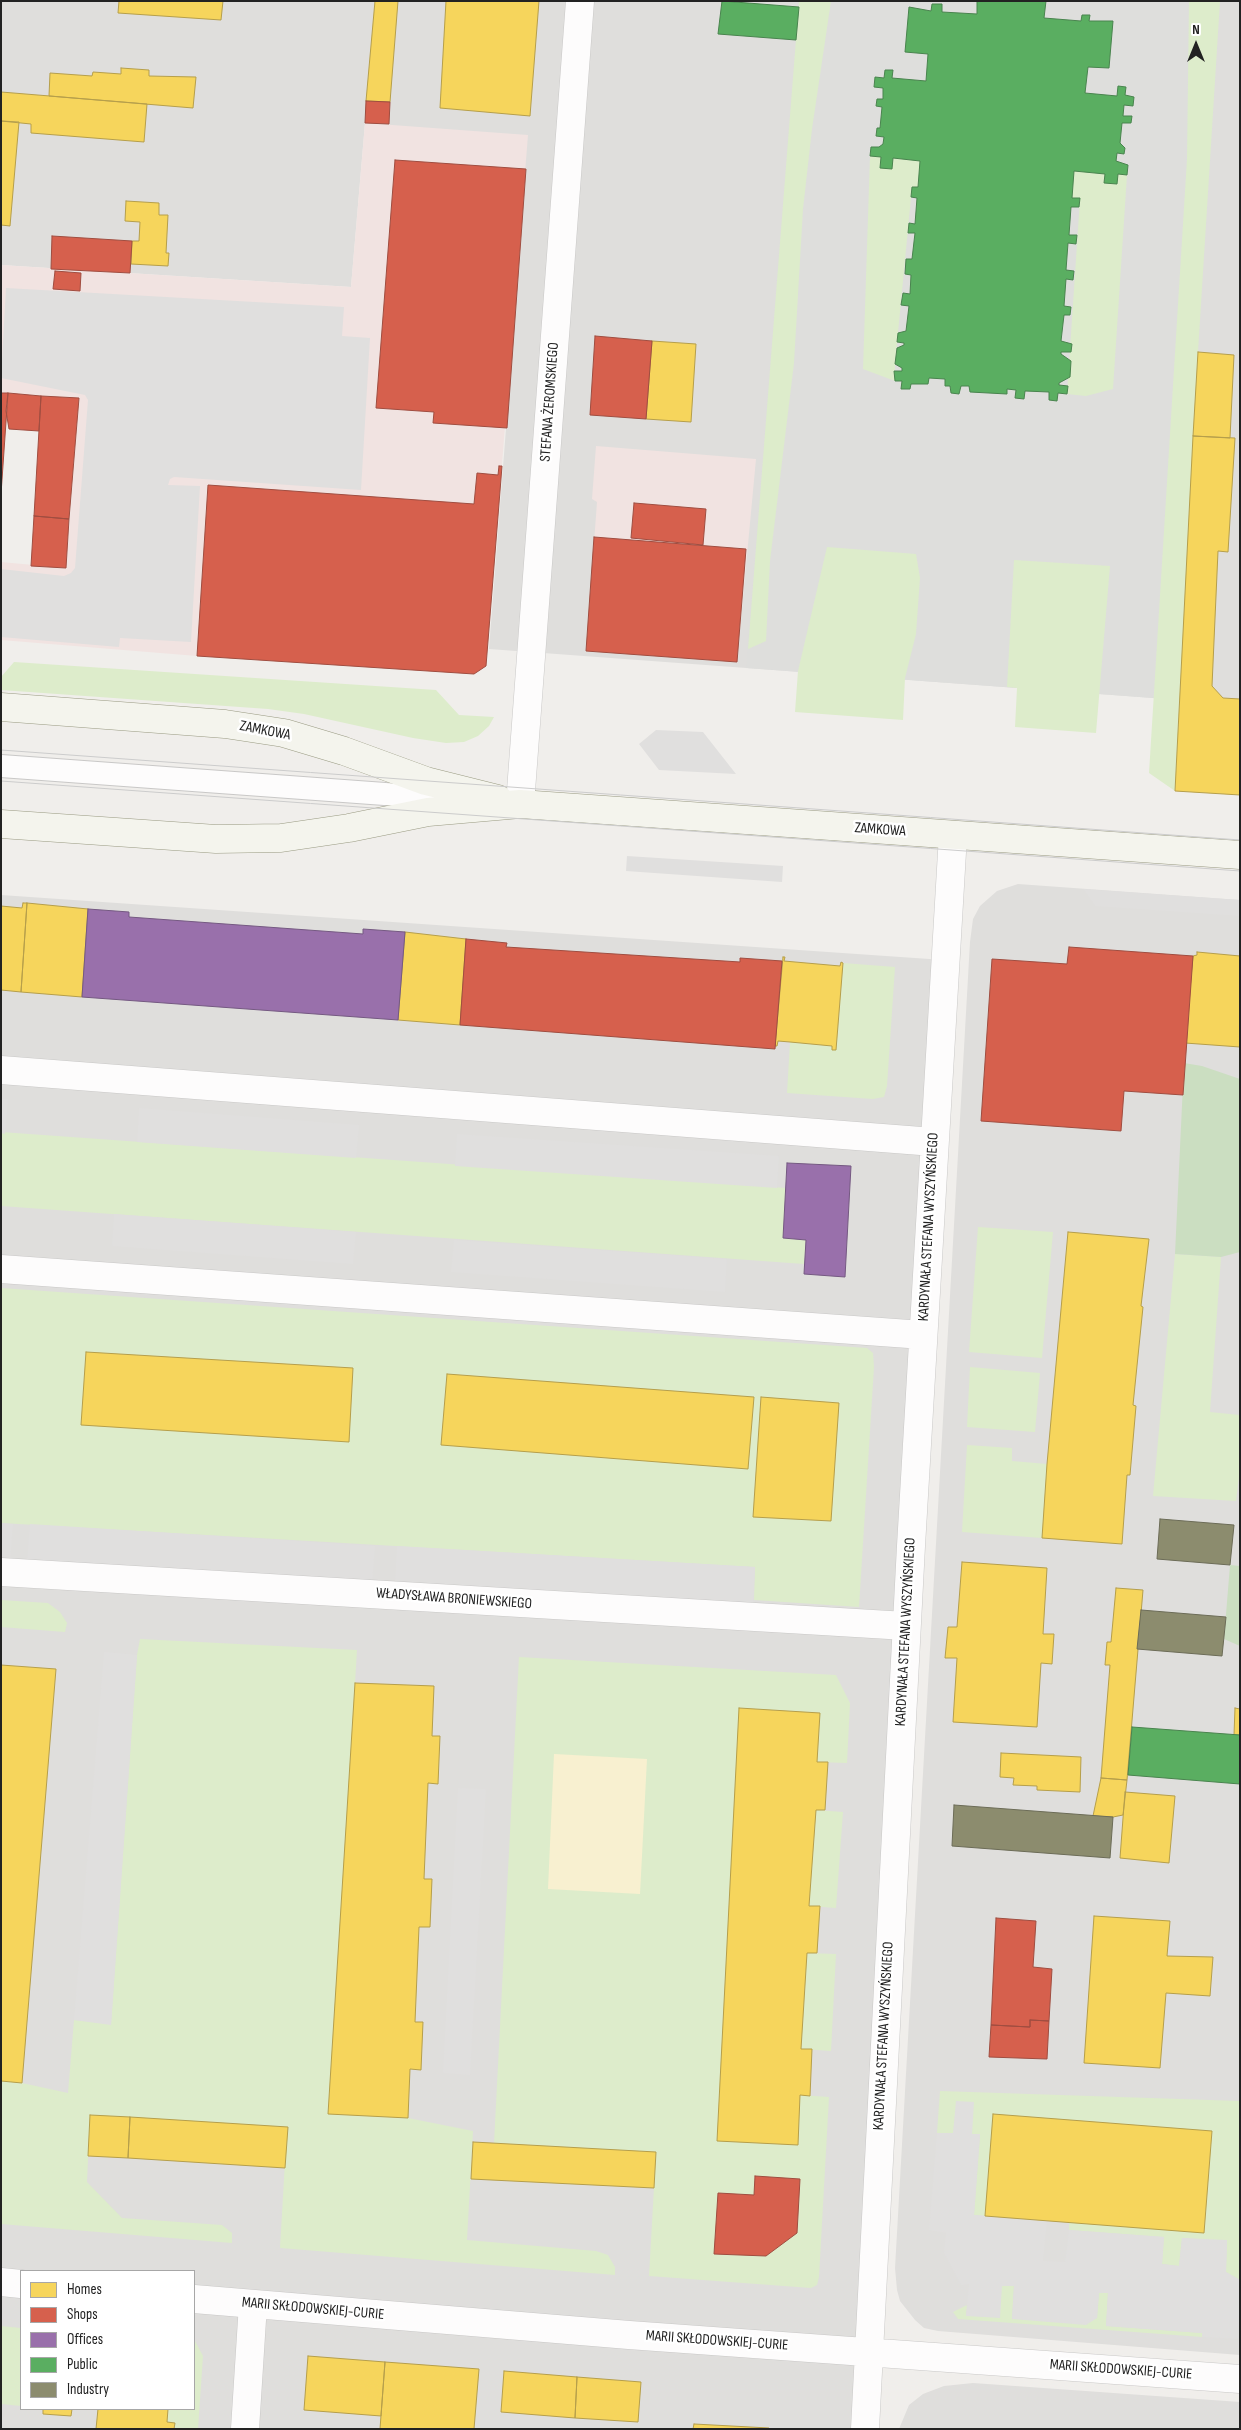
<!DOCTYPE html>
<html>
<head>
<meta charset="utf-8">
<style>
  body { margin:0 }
  #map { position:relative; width:1241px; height:2430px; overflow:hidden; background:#f0eeeb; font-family:"Sofia Sans Condensed",sans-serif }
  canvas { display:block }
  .frame { position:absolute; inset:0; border:2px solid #222; pointer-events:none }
  .legend { position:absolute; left:20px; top:2270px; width:175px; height:140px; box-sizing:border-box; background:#fff; border:1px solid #a7a7a7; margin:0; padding:6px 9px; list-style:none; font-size:15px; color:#222 }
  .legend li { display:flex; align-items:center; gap:10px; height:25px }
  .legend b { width:25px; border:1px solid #a7a7a7 }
  .north { position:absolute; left:1171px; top:20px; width:50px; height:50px; -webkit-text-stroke:4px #fff; paint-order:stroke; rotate:0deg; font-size:14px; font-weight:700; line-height:20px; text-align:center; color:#222 }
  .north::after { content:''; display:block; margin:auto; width:18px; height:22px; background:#222; clip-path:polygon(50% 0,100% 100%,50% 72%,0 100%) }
</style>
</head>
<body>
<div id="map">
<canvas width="1241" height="2430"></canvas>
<div class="frame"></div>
<ul class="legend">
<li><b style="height:14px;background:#f6d55c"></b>Homes</li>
<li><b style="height:14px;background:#d6604d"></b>Shops</li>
<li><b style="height:14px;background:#9970ab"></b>Offices</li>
<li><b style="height:14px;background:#5aae61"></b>Public</li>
<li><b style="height:14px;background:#8c8c6e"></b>Industry</li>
</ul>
<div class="north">N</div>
</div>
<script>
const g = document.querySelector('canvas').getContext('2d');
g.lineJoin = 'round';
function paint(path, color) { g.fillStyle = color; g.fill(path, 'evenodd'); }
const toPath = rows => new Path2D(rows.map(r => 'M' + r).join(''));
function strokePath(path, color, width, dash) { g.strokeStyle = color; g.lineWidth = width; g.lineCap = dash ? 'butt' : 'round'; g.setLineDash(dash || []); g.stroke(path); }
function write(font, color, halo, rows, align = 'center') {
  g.font = font + ' "Sofia Sans Condensed",sans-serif'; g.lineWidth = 5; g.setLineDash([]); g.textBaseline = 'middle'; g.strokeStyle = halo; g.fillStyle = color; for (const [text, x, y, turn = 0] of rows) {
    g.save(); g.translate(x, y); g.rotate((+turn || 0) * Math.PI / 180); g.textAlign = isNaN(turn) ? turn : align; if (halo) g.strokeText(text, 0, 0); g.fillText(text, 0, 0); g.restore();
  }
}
const residential = toPath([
  [1,1,1240,1,1240,795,1175,791,1180,700,489,649,526,169,365,123,351,287,1,265],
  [1018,884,1240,900,1240,2355,938,2331,924,2328,915,2320,900,2301,897,2290,895,2268,970,942,973,919,980,906,997,891],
  [1,895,944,960,865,2429,1,2429],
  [21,2271,194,2271,194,2409,21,2409],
  [973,2383,1240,2402,1240,2429,899,2429,909,2405,923,2394,944,2386]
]);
const commercial = toPath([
  [365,123,528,135,486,666,474,674,197,656,1,640,1,562,66,568,79,399,1,393,1,265,351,287],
  [596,446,756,459,737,662,586,651,597,502,592,499]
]);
const religious = toPath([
  [799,1,1220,1,1198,352,1180,700,746,668]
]);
const grass = toPath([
  [799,1,831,1,812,129,803,209,794,363,770,561,766,641,748,649],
  [1189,1,1220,1,1198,352,1175,791,1149,773,1187,159],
  [870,156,881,157,880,168,892,168,893,158,920,161,918,187,912,187,895,364,895,381,863,369],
  [1074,171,1105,174,1104,183,1116,184,1118,174,1127,175,1113,389,1086,396,1067,394,1080,199,1072,198],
  [827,547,916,554,920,578,916,634,905,678,903,720,795,712,798,671],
  [1014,560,1110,566,1096,733,1015,727,1017,688,1007,687],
  [14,662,436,690,459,715,494,717,489,726,478,736,464,742,446,743,413,738,304,714,268,709,1,690,1,677],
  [843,963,895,967,887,1086,884,1097,873,1099,787,1093,790,1042,832,1046,832,1050,836,1050],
  [1,1132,786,1188,783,1238,806,1240,804,1264,1,1206],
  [978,1227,1053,1232,1042,1358,969,1352],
  [1175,1254,1221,1257,1210,1412,1240,1415,1240,1469,1236,1501,1153,1496],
  [1,1288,867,1348,873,1353,874,1367,859,1607,754,1600,755,1567,1,1523],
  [86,1352,353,1368,349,1441,82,1425],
  [447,1374,754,1397,748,1467,441,1444],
  [761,1397,839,1403,831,1521,753,1517],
  [970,1367,1040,1373,1035,1432,967,1427],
  [967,1445,1012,1448,1012,1461,1047,1464,1042,1538,962,1532],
  [1,1600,48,1603,60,1612,67,1623,65,1632,1,1627],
  [140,1639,357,1650,329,2114,408,2118,473,2131,467,2240,596,2251,608,2255,615,2267,615,2275,280,2248,287,2127,90,2116,87,2182,122,2218,222,2225,232,2233,232,2243,1,2224,1,2081,22,2083,68,2093,74,2020,111,2024,137,1655],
  [519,1657,836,1675,850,1703,847,1763,817,1762,819,1713,741,1708,717,2141,797,2145,800,2095,829,2097,819,2277,817,2285,811,2288,649,2276,656,2152,494,2143],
  [816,1810,843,1812,836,1908,809,1906],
  [807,1953,836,1954,831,2051,801,2049],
  [940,2091,1240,2101,1240,2280,1226,2272,1227,2241,1182,2238,1179,2266,1162,2264,1164,2237,1069,2230,1069,2222,1204,2233,1212,2131,993,2114,985,2216,974,2215,980,2135,937,2133],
  [1002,2285,1014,2286,1012,2319,1097,2318,1099,2293,1108,2293,1106,2326,1202,2333,1202,2337,958,2319,953,2312,967,2305,966,2316],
  [1,2326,21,2328,21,2406,1,2404],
  [194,2339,203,2356,198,2429,174,2429,175,2423,167,2422,168,2409,194,2409]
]);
const forest = toPath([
  [1184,1063,1202,1066,1240,1079,1240,1252,1221,1257,1175,1254],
  [1230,1565,1240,1566,1240,1646,1224,1639]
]);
const sand = toPath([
  [554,1754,647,1759,640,1894,548,1889]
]);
const parking = toPath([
  [6,288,344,307,342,336,370,338,361,490,174,477,170,479,168,485,200,486,191,642,120,638,119,647,1,637,1,569,64,576,71,573,75,568,88,400,85,395,1,378],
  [656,730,703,732,736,774,659,770,639,744],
  [627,856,783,866,782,882,626,871],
  [1083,889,1240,900,1240,916,1095,906],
  [1,1099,8,1099,5,1134,1,1133],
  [139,1108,359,1125,356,1158,137,1142],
  [457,1134,779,1156,777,1188,455,1166],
  [114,1214,356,1232,353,1264,112,1246],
  [454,1240,727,1259,725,1292,451,1272],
  [1,1523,13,1524,10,1564,1,1563],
  [30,1524,375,1546,372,1585,27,1563],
  [397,1546,755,1567,753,1606,395,1585],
  [104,1652,137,1655,111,2025,74,2020],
  [458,1788,486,1789,470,2075,443,2073],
  [956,2101,974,2102,972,2134,980,2134,974,2215,1047,2220,1043,2261,1065,2262,1069,2230,1164,2237,1162,2264,1179,2266,1182,2238,1227,2240,1226,2272,1240,2280,1238,2339,1202,2337,1202,2333,1106,2326,1108,2293,1099,2293,1097,2318,1086,2325,1012,2319,1014,2286,1002,2286,1000,2318,966,2316,969,2284,961,2285,944,2253,946,2233,929,2230,937,2133,953,2133]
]);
const homes = toPath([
  [119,1,223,1,221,20,118,13,119,1],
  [375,1,398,1,390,102,366,101,375,1],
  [446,1,539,1,530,116,440,108,446,1],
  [121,68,149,70,149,76,196,77,193,108,49,96,50,73,92,76,93,72,121,74,121,68],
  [1,92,147,104,144,142,31,133,31,124,1,121,1,92],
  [1,121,19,122,10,226,1,225,1,121],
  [126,201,159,203,159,215,168,215,166,253,169,253,168,266,131,264,132,241,139,241,140,222,125,221,126,201],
  [652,341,696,344,691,422,646,419,652,341],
  [1198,352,1234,355,1230,438,1193,436,1198,352],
  [1193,436,1235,438,1228,552,1218,551,1212,686,1223,698,1240,699,1240,795,1175,791,1193,436],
  [23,903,27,903,21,992,1,990,1,906,22,908,23,903],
  [27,903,88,909,82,997,21,992,27,903],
  [405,932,466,939,460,1025,398,1020,405,932],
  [1197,952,1240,956,1240,1047,1185,1043,1193,956,1197,955,1197,952],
  [783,957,785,957,784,961,840,966,841,962,843,963,836,1050,832,1050,832,1046,790,1042,778,1041,777,1046,775,1046,783,957],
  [1068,1232,1149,1239,1141,1306,1143,1307,1133,1405,1136,1406,1130,1475,1127,1475,1122,1544,1042,1538,1047,1464,1068,1232],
  [86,1352,353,1368,349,1442,81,1425,86,1352],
  [447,1374,754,1397,748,1469,441,1445,447,1374],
  [761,1397,839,1403,831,1521,753,1517,761,1397],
  [962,1562,1047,1568,1043,1634,1054,1634,1052,1664,1041,1663,1037,1727,953,1722,957,1658,945,1658,948,1627,957,1627,962,1562],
  [1116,1588,1143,1590,1127,1780,1101,1778,1110,1665,1105,1665,1107,1642,1111,1642,1116,1588],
  [1,1665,56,1669,22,2083,1,2081,1,1665],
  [355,1683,434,1686,432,1736,440,1736,438,1784,428,1783,424,1879,432,1879,430,1927,419,1927,415,2022,423,2022,421,2070,410,2069,408,2118,328,2114,355,1683],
  [739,1708,820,1713,817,1762,828,1762,825,1810,816,1810,809,1906,820,1906,817,1953,807,1953,801,2049,812,2049,810,2096,800,2095,798,2145,717,2141,739,1708],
  [1235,1708,1240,1709,1240,1735,1234,1735,1235,1708],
  [1001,1753,1081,1757,1080,1792,1037,1790,1037,1786,1013,1785,1014,1778,1000,1777,1001,1753],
  [1101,1778,1127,1780,1123,1815,1113,1817,1093,1816,1101,1778],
  [1125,1792,1175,1796,1169,1863,1120,1858,1125,1792],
  [1094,1916,1170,1921,1167,1956,1213,1957,1210,1996,1166,1993,1160,2068,1084,2063,1094,1916],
  [993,2114,1212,2131,1204,2233,985,2216,993,2114],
  [90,2115,130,2117,128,2158,88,2156,90,2115],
  [130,2117,288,2127,285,2168,128,2158,130,2117],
  [473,2142,656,2152,654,2188,471,2179,473,2142],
  [308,2356,385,2362,381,2416,304,2410,308,2356],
  [385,2362,479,2369,474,2429,380,2429,385,2362],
  [504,2371,577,2377,575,2418,501,2412,504,2371],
  [577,2377,641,2382,638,2422,575,2418,577,2377],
  [43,2409,72,2409,71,2416,43,2414,43,2409],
  [98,2409,168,2409,167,2422,175,2423,174,2429,96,2429,98,2409],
  [694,2424,769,2428,769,2429,693,2429,694,2424]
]);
const shops = toPath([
  [366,101,390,102,389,124,365,123,366,101],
  [395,160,526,169,507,428,433,423,434,412,376,408,395,160],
  [52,236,132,241,130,273,51,269,52,236],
  [55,271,81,273,80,291,53,289,55,271],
  [595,336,652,341,646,419,590,415,595,336],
  [1,393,8,393,1,494,1,393],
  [8,393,41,396,39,431,9,429,6,411,8,393],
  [41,396,79,398,69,519,34,516,41,396],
  [499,466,502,466,486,666,474,674,197,656,208,485,474,504,477,473,498,475,499,466],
  [634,503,706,509,703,545,631,538,634,503],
  [34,516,69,519,66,568,31,566,34,516],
  [594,537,746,549,737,662,586,651,594,537],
  [466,939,507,943,506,947,740,962,740,958,782,961,775,1049,460,1025,466,939],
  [1069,947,1193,956,1183,1095,1124,1091,1121,1131,981,1121,992,959,1067,964,1069,947],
  [996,1918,1036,1921,1033,1967,1052,1969,1049,2021,1030,2020,1030,2027,991,2025,996,1918],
  [1030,2020,1049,2021,1047,2059,989,2057,991,2025,1030,2027,1030,2020],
  [755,2176,800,2179,797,2233,766,2256,714,2254,718,2193,754,2195,755,2176]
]);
const offices = toPath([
  [88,909,129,912,129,917,363,934,363,929,405,932,398,1020,82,997,88,909],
  [787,1163,851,1166,845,1277,804,1274,806,1240,783,1238,787,1163]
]);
const public = toPath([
  [722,1,799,7,796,40,718,34,722,1],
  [977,1,1046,1,1044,18,1081,21,1082,15,1090,15,1089,21,1113,21,1109,68,1088,67,1085,93,1117,96,1118,86,1126,87,1125,95,1134,97,1133,106,1124,105,1123,116,1132,116,1131,123,1122,123,1120,143,1125,148,1124,154,1117,153,1116,161,1128,165,1127,175,1118,174,1117,184,1104,183,1105,174,1074,171,1072,198,1080,198,1079,207,1071,207,1069,235,1077,235,1076,244,1068,243,1066,270,1074,271,1073,280,1066,279,1064,306,1071,307,1070,315,1064,315,1061,341,1072,344,1071,352,1061,352,1061,354,1071,361,1070,377,1059,383,1059,385,1068,386,1067,394,1058,393,1057,401,1049,400,1049,392,1025,391,1024,399,1015,398,1016,390,1007,389,1007,394,970,392,969,386,961,386,959,394,951,393,950,386,945,386,945,379,929,378,928,384,911,384,910,389,901,389,902,381,895,381,894,371,902,371,902,368,895,364,897,348,904,345,904,343,897,342,898,333,906,331,909,306,901,305,903,293,910,294,911,275,905,274,906,259,912,259,915,233,908,233,909,223,915,224,917,198,911,197,912,187,918,187,920,161,893,158,892,169,880,168,881,157,870,156,871,147,879,147,883,144,884,137,876,136,877,128,880,128,882,107,876,106,877,99,883,99,883,88,874,87,875,77,884,78,885,70,893,70,892,78,926,81,928,54,905,52,909,7,931,11,932,4,942,4,942,12,977,14,977,1],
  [1132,1727,1240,1735,1240,1784,1128,1775,1132,1727]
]);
const industry = toPath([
  [1160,1519,1234,1525,1230,1565,1157,1559,1160,1519],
  [1141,1610,1226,1617,1222,1656,1137,1649,1141,1610],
  [954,1805,1113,1817,1110,1858,952,1846,954,1805]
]);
const lane = toPath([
  [1,766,467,800]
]);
const street = toPath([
  [520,804,580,1],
  [1,1070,934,1142],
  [1,1269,923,1335],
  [1,1572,906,1626],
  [1,2282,21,2284],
  [194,2299,629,2335,1240,2379],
  [245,2429,253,2304],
  [865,2429,911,1546,953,835]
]);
const secondary = toPath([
  [1,707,225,724,284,733,344,751,426,781,498,799],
  [1,824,216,839,281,838,349,828,428,812,520,804,1240,855]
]);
const tram = toPath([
  [1,750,1240,840],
  [1,781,1240,871]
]);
const streetNames = [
  ["STEFANA ŻEROMSKIEGO",550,402,-86],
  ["ZAMKOWA",265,731,11],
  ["ZAMKOWA",880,830,4],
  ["KARDYNAŁA STEFANA WYSZYŃSKIEGO",929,1227,-87],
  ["WŁADYSŁAWA BRONIEWSKIEGO",454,1599,4],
  ["KARDYNAŁA STEFANA WYSZYŃSKIEGO",906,1632,-87],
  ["KARDYNAŁA STEFANA WYSZYŃSKIEGO",884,2036,-87],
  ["MARII SKŁODOWSKIEJ-CURIE",313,2309,5],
  ["MARII SKŁODOWSKIEJ-CURIE",717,2341,4],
  ["MARII SKŁODOWSKIEJ-CURIE",1121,2370,4]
];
paint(residential, '#dfdedc');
paint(commercial, '#f1e3e1');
paint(religious, '#dededc');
paint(grass, '#ddeccb');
paint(forest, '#cbdec1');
paint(sand, '#f8f0d0');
paint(parking, '#e0dfde');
paint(homes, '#f6d55c');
strokePath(homes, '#b69f4b', 1);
paint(shops, '#d6604d');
strokePath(shops, '#a04d40', 1);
paint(offices, '#9970ab');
strokePath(offices, '#755982', 1);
paint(public, '#5aae61');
strokePath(public, '#49844e', 1);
paint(industry, '#8c8c6e');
strokePath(industry, '#6c6c57', 1);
strokePath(lane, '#c9c8c7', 24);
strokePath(street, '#c9c8c7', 29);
strokePath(secondary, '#999a82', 29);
strokePath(lane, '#fdfcfc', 22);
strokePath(street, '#fdfcfc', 28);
strokePath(secondary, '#f4f4ed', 28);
strokePath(tram, '#ccc', 1);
write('15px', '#222', '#fff', streetNames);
</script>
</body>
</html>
